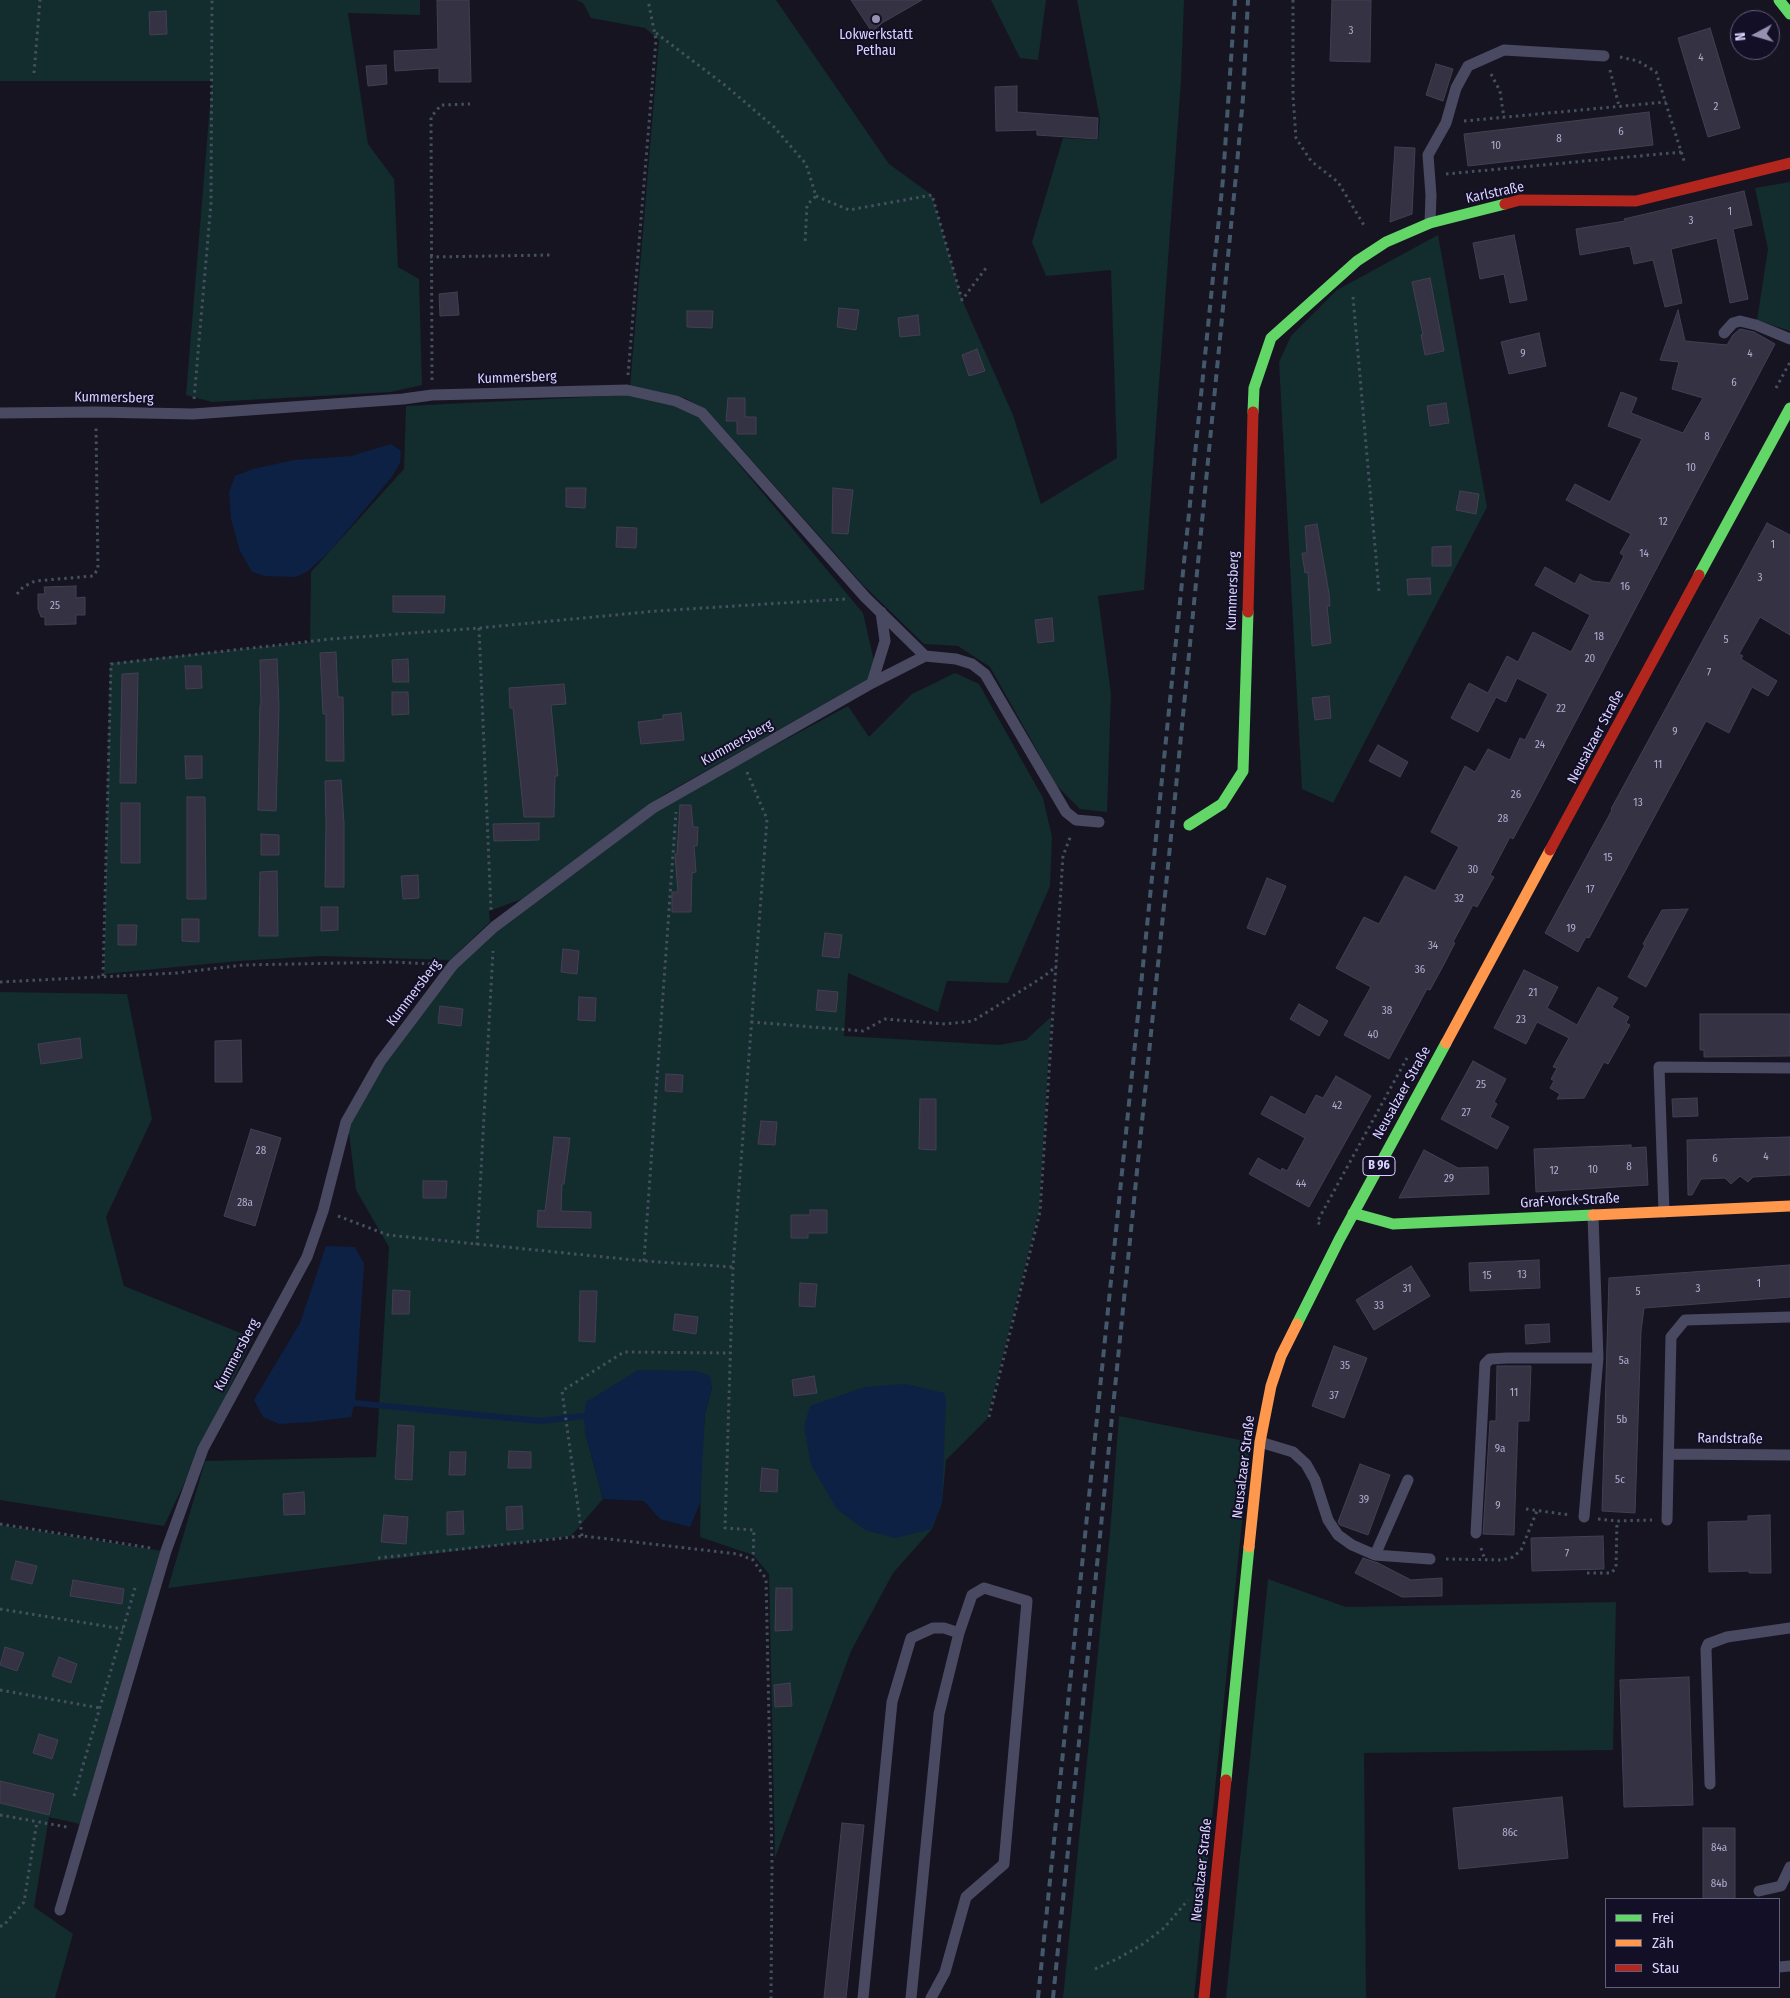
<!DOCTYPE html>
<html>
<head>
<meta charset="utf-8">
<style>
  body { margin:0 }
  #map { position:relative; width:1790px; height:1998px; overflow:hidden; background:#161421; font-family:"Fira Sans Condensed",sans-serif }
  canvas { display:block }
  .legend { position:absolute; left:1605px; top:1898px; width:175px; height:90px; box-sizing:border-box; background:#130f26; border:1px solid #625e7d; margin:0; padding:6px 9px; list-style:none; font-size:15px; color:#d9d4ff }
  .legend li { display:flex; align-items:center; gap:10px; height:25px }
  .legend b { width:25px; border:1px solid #625e7d }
  .north { position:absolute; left:1730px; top:10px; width:50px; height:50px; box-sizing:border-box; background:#130f26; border:1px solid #625e7d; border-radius:50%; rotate:264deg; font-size:14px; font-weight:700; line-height:20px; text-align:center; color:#d9d4ff }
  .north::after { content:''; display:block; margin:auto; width:18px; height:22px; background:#9591b1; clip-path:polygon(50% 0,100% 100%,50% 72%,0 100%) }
</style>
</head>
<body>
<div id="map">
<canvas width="1790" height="1998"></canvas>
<ul class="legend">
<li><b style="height:6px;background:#63d668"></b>Frei</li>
<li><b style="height:6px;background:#ff974d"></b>Zäh</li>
<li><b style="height:6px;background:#b3261e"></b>Stau</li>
</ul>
<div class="north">N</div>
</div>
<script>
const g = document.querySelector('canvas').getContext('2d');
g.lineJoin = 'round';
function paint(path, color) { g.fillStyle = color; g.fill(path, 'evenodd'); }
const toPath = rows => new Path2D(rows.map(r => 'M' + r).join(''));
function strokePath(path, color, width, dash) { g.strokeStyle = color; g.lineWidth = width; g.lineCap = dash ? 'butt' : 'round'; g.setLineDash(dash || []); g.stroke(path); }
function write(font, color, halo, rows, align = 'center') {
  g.font = font + ' "Fira Sans Condensed",sans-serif'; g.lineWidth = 4; g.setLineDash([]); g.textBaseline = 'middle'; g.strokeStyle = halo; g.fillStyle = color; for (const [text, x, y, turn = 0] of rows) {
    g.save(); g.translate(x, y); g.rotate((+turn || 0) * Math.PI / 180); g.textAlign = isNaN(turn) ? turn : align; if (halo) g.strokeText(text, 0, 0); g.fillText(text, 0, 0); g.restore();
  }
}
const green = toPath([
  [0,0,420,0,420,15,348,13,368,144,394,179,398,267,419,279,422,385,391,392,212,402,186,395,212,81,0,81],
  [576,0,776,0,889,164,932,195,962,300,1013,415,1041,504,1117,458,1111,270,1046,276,1032,242,1063,138,1098,140,1100,119,1077,0,1184,0,1181,81,1144,590,1098,596,1111,694,1107,812,1080,809,1057,786,990,667,958,646,924,644,863,585,707,410,685,398,630,387,659,40,645,28,591,18,583,3],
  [991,0,1046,0,1038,60,1020,58],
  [1790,182,1790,331,1757,320,1768,249,1755,188],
  [1438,235,1487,507,1333,803,1302,789,1279,362,1291,336,1337,290],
  [628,395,678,406,702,420,863,613,877,674,665,794,522,899,489,911,490,922,450,960,321,956,238,961,104,974,110,663,310,642,311,572,404,469,406,406],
  [955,673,979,684,1043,798,1052,837,1050,886,1008,983,947,981,938,1012,848,973,844,1036,999,1045,1026,1040,1051,1017,1039,1210,987,1419,946,1460,942,1503,932,1529,893,1573,851,1651,775,1858,769,1574,753,1555,700,1537,701,1466,705,1414,712,1387,585,1432,603,1499,571,1536,168,1588,205,1461,376,1457,389,1247,356,1190,348,1125,384,1062,456,967,500,927,671,801,848,706,869,737,912,694],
  [0,992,127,994,152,1119,106,1217,124,1286,253,1338,164,1526,0,1500],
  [1119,1416,1250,1442,1194,1998,1063,1998,1110,1533],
  [0,1525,162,1551,80,1824,49,1817,34,1907,73,1934,55,1998,0,1998],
  [1268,1579,1346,1607,1616,1602,1613,1750,1364,1753,1366,1998,1226,1998]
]);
const water = toPath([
  [391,444,401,451,400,463,391,478,331,550,308,571,296,577,265,576,252,572,240,551,231,519,229,492,235,476,253,469,294,460,351,456],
  [326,1246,355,1247,364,1264,355,1403,351,1417,311,1422,279,1424,263,1417,254,1400,300,1323],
  [638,1370,697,1371,710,1376,712,1387,705,1414,700,1503,690,1527,660,1519,644,1501,603,1499,585,1432,584,1416,586,1402],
  [906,1384,944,1393,946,1399,942,1503,931,1529,895,1538,865,1530,837,1509,811,1465,804,1426,810,1406,865,1387]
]);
const stream = toPath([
  [355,1403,541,1421,584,1416]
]);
const building = toPath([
  [437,0,469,0,471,82,439,82,439,68,395,71,394,51,438,49,437,0],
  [851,0,922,0,882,23,872,32,851,0],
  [1332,0,1371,0,1370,62,1330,61,1332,0],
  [166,11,167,34,150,35,149,12,166,11],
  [1710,28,1740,128,1708,137,1678,38,1710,28],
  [1436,64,1453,69,1443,101,1426,95,1436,64],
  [386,65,387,84,368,86,366,66,386,65],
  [1017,86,1017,112,1098,118,1097,139,1037,135,1037,130,996,131,995,87,1017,86],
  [1649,112,1653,145,1468,166,1464,134,1649,112],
  [1395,147,1415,148,1412,214,1390,222,1395,147],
  [1744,191,1752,225,1733,229,1748,299,1730,303,1717,238,1671,249,1682,303,1665,307,1653,260,1634,264,1630,246,1580,255,1576,229,1625,221,1624,219,1744,191],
  [1514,235,1527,300,1510,303,1504,274,1480,279,1473,243,1514,235],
  [1430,278,1444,351,1425,355,1421,335,1423,335,1412,282,1430,278],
  [457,292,459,315,440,316,439,294,457,292],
  [839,308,859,310,856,330,837,327,839,308],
  [1678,310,1685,341,1727,345,1733,335,1740,329,1754,332,1775,344,1539,791,1513,839,1510,837,1490,875,1494,877,1477,907,1473,905,1453,942,1455,943,1442,968,1430,990,1427,989,1389,1059,1344,1035,1371,987,1336,968,1364,917,1379,924,1405,876,1435,891,1459,847,1431,832,1465,766,1475,772,1488,749,1510,760,1520,738,1525,740,1548,694,1517,678,1506,702,1496,697,1478,732,1451,718,1469,683,1488,693,1507,656,1518,662,1533,632,1571,652,1590,615,1535,585,1545,567,1575,584,1580,574,1593,581,1610,583,1624,556,1620,553,1631,534,1566,500,1575,484,1610,502,1642,439,1608,426,1621,392,1637,398,1631,413,1683,433,1703,398,1672,389,1679,362,1660,360,1678,310],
  [687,311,713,311,712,328,687,327,687,311],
  [918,315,920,335,900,337,898,318,918,315],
  [1539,333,1546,366,1509,374,1501,342,1539,333],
  [977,349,985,371,969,376,962,355,977,349],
  [728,398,745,398,745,417,756,417,756,434,737,434,737,421,726,421,728,398],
  [1446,403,1449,423,1430,426,1427,406,1446,403],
  [566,488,586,488,585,508,566,507,566,488],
  [833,488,853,490,848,534,832,533,833,488],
  [1460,491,1479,494,1476,514,1456,510,1460,491],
  [1767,523,1790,535,1790,635,1760,617,1739,654,1743,656,1741,659,1777,681,1768,696,1752,687,1729,733,1706,721,1589,938,1586,937,1578,952,1545,933,1612,810,1611,809,1767,523],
  [1317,524,1329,593,1330,606,1327,606,1331,643,1312,646,1308,572,1305,573,1302,553,1307,553,1305,526,1317,524],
  [617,527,637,528,636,548,616,547,617,527],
  [1451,546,1451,566,1432,566,1432,547,1451,546],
  [1430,578,1431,594,1408,595,1407,579,1430,578],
  [76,586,76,598,85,597,85,615,76,615,76,624,45,625,45,617,41,617,38,609,38,594,45,594,44,587,76,586],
  [393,596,445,596,444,613,393,612,393,596],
  [1052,618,1054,641,1038,643,1035,620,1052,618],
  [336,652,338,697,343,697,344,761,326,761,326,714,323,714,320,653,336,652],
  [277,659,279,706,276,811,258,810,260,705,261,705,260,660,277,659],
  [408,659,409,682,393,682,392,660,408,659],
  [185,666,201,666,202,688,186,689,185,666],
  [138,673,136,783,120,783,122,674,138,673],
  [564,684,566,704,551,705,558,776,555,776,554,817,524,817,513,708,510,708,509,688,564,684],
  [392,692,408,692,409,714,392,715,392,692],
  [1329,696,1331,718,1315,720,1312,698,1329,696],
  [681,713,684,740,641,744,638,722,663,719,663,715,681,713],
  [1378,745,1408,762,1400,777,1369,761,1378,745],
  [185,756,202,756,202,778,186,779,185,756],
  [341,780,344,823,344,887,325,887,326,823,325,781,341,780],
  [187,797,205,797,206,899,187,899,187,797],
  [121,803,140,803,140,863,121,863,121,803],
  [680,805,691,805,693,827,698,827,697,846,694,846,696,872,692,873,691,912,672,912,672,892,678,892,675,854,677,854,680,805],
  [539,823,539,840,494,841,493,824,539,823],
  [261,834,279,835,279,855,261,855,261,834],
  [277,871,278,936,259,936,260,872,277,871],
  [418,875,419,898,403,899,401,876,418,875],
  [1267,878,1286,886,1265,935,1247,928,1267,878],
  [321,907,338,907,338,930,321,931,321,907],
  [1688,909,1646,987,1628,977,1645,945,1643,944,1662,910,1688,909],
  [182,919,199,919,199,942,182,941,182,919],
  [118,925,137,925,136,945,118,945,118,925],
  [825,933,842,935,839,958,822,956,825,933],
  [563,949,579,951,577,974,561,972,563,949],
  [1524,970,1558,987,1547,1008,1577,1025,1598,987,1618,998,1612,1007,1629,1017,1626,1023,1630,1025,1608,1064,1604,1062,1584,1098,1557,1099,1560,1094,1550,1088,1554,1081,1551,1079,1557,1068,1553,1067,1569,1038,1537,1022,1526,1044,1494,1028,1524,970],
  [818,990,838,992,836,1012,816,1010,818,990],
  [579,997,596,998,595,1021,578,1020,579,997],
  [1299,1004,1328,1021,1319,1036,1290,1019,1299,1004],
  [440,1006,463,1009,461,1026,438,1023,440,1006],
  [1700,1014,1790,1014,1790,1056,1704,1057,1704,1050,1700,1050,1700,1014],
  [80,1038,82,1058,41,1064,38,1044,80,1038],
  [241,1040,242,1082,215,1082,215,1041,241,1040],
  [1473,1061,1506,1079,1494,1102,1497,1104,1490,1117,1509,1127,1497,1149,1441,1119,1473,1061],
  [666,1074,683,1075,682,1092,665,1091,666,1074],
  [1336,1076,1371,1096,1309,1207,1249,1174,1258,1158,1281,1171,1282,1168,1287,1171,1305,1138,1261,1114,1271,1096,1305,1115,1316,1095,1323,1098,1336,1076],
  [1697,1098,1698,1116,1673,1117,1672,1099,1697,1098],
  [920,1099,936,1099,936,1150,919,1149,920,1099],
  [761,1121,777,1122,775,1145,758,1144,761,1121],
  [251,1129,281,1138,255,1226,224,1216,251,1129],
  [554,1137,570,1138,564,1184,562,1184,561,1211,591,1212,591,1228,537,1227,538,1210,545,1211,554,1137],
  [1790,1137,1790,1175,1753,1177,1748,1182,1740,1176,1731,1184,1725,1178,1701,1179,1692,1195,1688,1195,1687,1140,1790,1137],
  [1631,1145,1631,1148,1646,1147,1648,1185,1536,1192,1534,1149,1631,1145],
  [1424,1150,1458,1168,1488,1167,1489,1194,1399,1198,1424,1150],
  [423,1181,447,1181,446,1198,423,1198,423,1181],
  [810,1210,827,1210,827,1233,808,1233,808,1238,791,1238,791,1215,810,1215,810,1210],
  [1539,1260,1540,1288,1470,1291,1469,1263,1539,1260],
  [1790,1265,1790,1297,1644,1308,1641,1331,1635,1513,1602,1511,1609,1278,1790,1265],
  [1411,1266,1430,1296,1374,1330,1356,1300,1411,1266],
  [800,1283,817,1284,815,1307,799,1306,800,1283],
  [393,1290,410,1291,409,1314,392,1314,393,1290],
  [580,1291,597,1291,595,1342,579,1341,580,1291],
  [675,1314,698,1317,696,1334,673,1330,675,1314],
  [1549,1324,1550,1342,1526,1344,1525,1325,1549,1324],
  [1334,1346,1367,1358,1344,1418,1312,1406,1334,1346],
  [1497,1366,1531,1366,1529,1421,1518,1421,1514,1535,1483,1534,1490,1421,1496,1421,1497,1366],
  [814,1376,817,1393,794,1396,792,1380,814,1376],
  [398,1425,414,1426,412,1480,395,1479,398,1425],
  [509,1451,531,1452,531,1468,508,1468,509,1451],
  [450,1452,466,1452,465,1475,449,1475,450,1452],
  [1360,1464,1390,1475,1368,1535,1340,1525,1338,1522,1360,1464],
  [762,1468,778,1470,777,1492,760,1491,762,1468],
  [304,1492,305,1514,284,1515,283,1494,304,1492],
  [522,1506,523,1529,507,1530,506,1507,522,1506],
  [463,1511,464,1534,447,1535,447,1512,463,1511],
  [384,1515,408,1517,406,1544,381,1542,384,1515],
  [1770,1515,1771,1573,1749,1573,1749,1571,1709,1572,1708,1522,1748,1521,1748,1516,1770,1515],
  [1603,1536,1604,1569,1532,1571,1531,1538,1603,1536],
  [1363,1558,1378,1563,1411,1580,1442,1578,1442,1596,1402,1597,1355,1573,1363,1558],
  [16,1561,37,1566,32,1584,11,1579,16,1561],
  [73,1580,124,1589,122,1604,70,1596,73,1580],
  [776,1588,792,1588,792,1630,775,1631,776,1588],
  [5,1647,24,1653,17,1671,0,1665,5,1647],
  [59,1657,77,1664,71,1683,52,1676,59,1657],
  [1689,1677,1693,1805,1624,1807,1620,1680,1689,1677],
  [790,1683,792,1706,775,1707,774,1685,790,1683],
  [39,1734,58,1740,52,1759,33,1753,39,1734],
  [0,1781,54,1794,49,1815,0,1803,0,1781],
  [1562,1797,1568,1858,1459,1869,1453,1808,1562,1797],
  [842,1823,864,1825,846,1998,824,1998,842,1823],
  [1703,1828,1735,1828,1735,1899,1703,1899,1703,1828]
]);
const path = toPath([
  [1293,0,1293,96,1296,138,1311,161,1338,182,1365,227],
  [656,33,726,86,774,127,806,164,816,196,807,205,805,244],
  [1620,57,1638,61,1656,72,1685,164],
  [1610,70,1619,106],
  [34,73,40,0],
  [1491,74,1500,91,1504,118],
  [1464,121,1666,102],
  [1446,174,1682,152],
  [816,196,849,210,932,195,962,300,986,268],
  [430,257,550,255],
  [1353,297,1379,592],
  [628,375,656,40,648,0],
  [432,380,431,117,441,105,470,104],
  [1776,388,1790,362],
  [194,399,211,203,212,0],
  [17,594,23,587,35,581,93,576,98,569,96,427],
  [479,628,491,910],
  [747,772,767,819,733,1267,725,1528,754,1530,753,1560],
  [103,976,111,664,331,639,479,628,656,611,845,599],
  [0,982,177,973,243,965,393,962,432,964],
  [751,1022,863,1031,885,1019,945,1024,973,1021,1043,977,1057,966],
  [338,1216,388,1235,644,1261,733,1267],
  [1320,1224,1317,1222,1407,1058],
  [477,1245,493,951],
  [644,1261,676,812],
  [989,1417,1040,1212,1063,856,1071,835],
  [1526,1509,1570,1515],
  [1598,1519,1617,1521,1652,1520],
  [0,1524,151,1548],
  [582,1536,562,1391,624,1352,730,1353],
  [1481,1548,1485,1560],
  [378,1558,582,1536,738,1554,753,1560,766,1579,772,1862,771,1998],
  [1446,1559,1502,1560,1513,1557,1521,1550,1537,1511],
  [1587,1573,1611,1573,1616,1568,1617,1521],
  [0,1609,123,1629],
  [0,1690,100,1708],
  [74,1796,135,1588],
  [0,1815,67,1827],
  [0,1926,3,1926,24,1902,37,1821],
  [1095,1969,1117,1959,1143,1944,1164,1928,1188,1900]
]);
const lane = toPath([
  [1430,223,1431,195,1428,155,1446,123,1456,88,1468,66,1504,50,1604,56],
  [1724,333,1733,323,1740,321,1756,325,1790,339],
  [0,413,96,412,193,414,403,399,432,395,627,390,676,401,702,413,865,597,925,656],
  [872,683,885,641,881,612],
  [1664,1212,1659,1067,1790,1068],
  [1260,1442,1293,1452,1306,1464,1315,1480,1328,1520,1338,1535,1352,1545,1375,1555,1430,1559],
  [1669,1454,1790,1455],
  [1584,1517,1598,1358,1593,1216],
  [1667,1520,1671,1337,1685,1320,1790,1317],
  [1476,1533,1485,1364,1490,1359,1507,1358,1598,1358],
  [1375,1555,1408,1480],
  [1710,1784,1706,1649,1708,1644,1727,1637,1790,1628],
  [1759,1891,1781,1886,1790,1867],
  [60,1910,166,1551,203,1449,307,1257,323,1211,346,1122,380,1062,453,965,494,927,653,808,872,683,925,656,956,659,972,664,985,674,1066,812,1076,820,1099,822],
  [1779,1967,1790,1966],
  [863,1998,892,1702,911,1638,933,1628,944,1628,959,1633,972,1595,984,1588,1027,1601,1004,1864,966,1897,945,1972,931,1998],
  [911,1998,939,1714,959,1633]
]);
const fast = toPath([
  [1779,0,1790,14],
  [1253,412,1254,388,1271,338,1357,261,1386,242,1430,223,1505,204],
  [1699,575,1790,408],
  [1189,825,1222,804,1243,771,1248,612],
  [1353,1213,1393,1224,1593,1215],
  [1297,1324,1339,1240,1446,1043],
  [1226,1780,1249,1547]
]);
const slow = toPath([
  [1446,1043,1550,850],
  [1593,1215,1790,1206],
  [1249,1547,1260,1442,1271,1386,1281,1356,1297,1324]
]);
const jam = toPath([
  [1505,204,1520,200,1636,201,1790,163],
  [1248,612,1253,412],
  [1550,850,1699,575],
  [1204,1998,1226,1780]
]);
const rail = toPath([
  [1038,1998,1223,179,1235,0],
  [1053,1998,1175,797,1236,175,1243,98,1248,0]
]);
const markers = [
  [876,19,5,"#9591b1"]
];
const numberNames = [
  ["3",1351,31],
  ["4",1701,58],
  ["2",1716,107],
  ["6",1621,132],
  ["8",1559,139],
  ["10",1496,146],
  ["1",1730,212],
  ["3",1691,221],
  ["9",1523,354],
  ["4",1750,354],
  ["6",1734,383],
  ["8",1707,437],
  ["10",1691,468],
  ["12",1663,522],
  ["1",1773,545],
  ["14",1644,554],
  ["3",1760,578],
  ["16",1625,587],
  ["25",55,606],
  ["18",1599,637],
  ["5",1726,640],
  ["20",1590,659],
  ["7",1709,673],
  ["22",1561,709],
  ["9",1675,732],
  ["24",1540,745],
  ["11",1658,765],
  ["26",1516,795],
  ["13",1638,803],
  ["28",1503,819],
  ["15",1608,858],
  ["30",1473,870],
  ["17",1590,890],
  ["32",1459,899],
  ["19",1571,929],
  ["34",1433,946],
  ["36",1420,970],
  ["21",1533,993],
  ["38",1387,1011],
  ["23",1521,1020],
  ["40",1373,1035],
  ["25",1481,1085],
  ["42",1337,1106],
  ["27",1466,1113],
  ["28",261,1151],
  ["4",1766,1157],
  ["6",1715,1159],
  ["8",1629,1167],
  ["10",1593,1170],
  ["12",1554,1171],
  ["29",1449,1179],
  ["44",1301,1184],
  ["28a",245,1203],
  ["13",1522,1275],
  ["15",1487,1276],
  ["1",1759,1284],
  ["31",1407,1289],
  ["3",1698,1289],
  ["5",1638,1292],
  ["33",1379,1306],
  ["5a",1624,1361],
  ["35",1345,1366],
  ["11",1514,1393],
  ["37",1334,1396],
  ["5b",1622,1420],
  ["9a",1500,1449],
  ["5c",1620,1480],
  ["39",1364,1500],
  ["9",1498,1506],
  ["7",1567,1554],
  ["86c",1510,1833],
  ["84a",1719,1848],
  ["84b",1719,1884]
];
const shields = [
  [1379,1166,32]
];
const shieldNames = [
  ["B 96",1379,1166]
];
const poiNames = [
  ["Lokwerkstatt",876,35],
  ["Pethau",876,51]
];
const streetNames = [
  ["Karlstraße",1495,193,-12],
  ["Kummersberg",517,378,-2],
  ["Kummersberg",114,398,1],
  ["Kummersberg",1233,591,-88],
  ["Neusalzaer Straße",1596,737,-62],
  ["Kummersberg",737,743,-29],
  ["Kummersberg",414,993,-53],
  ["Neusalzaer Straße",1402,1093,-61],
  ["Graf-Yorck-Straße",1570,1201,-3],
  ["Kummersberg",237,1355,-62],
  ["Randstraße",1730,1439,1],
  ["Neusalzaer Straße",1244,1467,-83],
  ["Neusalzaer Straße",1202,1870,-84]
];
paint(green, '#132c2d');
paint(water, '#0d2144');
strokePath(stream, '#0d2144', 6);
paint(building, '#343243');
strokePath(building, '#433f54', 1);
strokePath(path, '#44505f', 3, [2.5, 4]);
strokePath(lane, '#4a4962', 11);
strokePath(fast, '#63d668', 11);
strokePath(slow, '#ff974d', 11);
strokePath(jam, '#b3261e', 11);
strokePath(rail, '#43596b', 4, [8, 6]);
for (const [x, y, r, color] of markers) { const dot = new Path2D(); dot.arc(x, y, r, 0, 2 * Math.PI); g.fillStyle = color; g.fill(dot); strokePath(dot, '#130f26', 2); }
write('11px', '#b0acd0', null, numberNames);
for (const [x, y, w] of shields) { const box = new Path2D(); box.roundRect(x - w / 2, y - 9.5, w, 19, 4); g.fillStyle = '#130f26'; g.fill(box); strokePath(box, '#d9d4ff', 1); }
write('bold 12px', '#d9d4ff', null, shieldNames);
write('14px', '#d9d4ff', '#130f26', poiNames);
write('14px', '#d9d4ff', '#130f26', streetNames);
</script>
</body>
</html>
